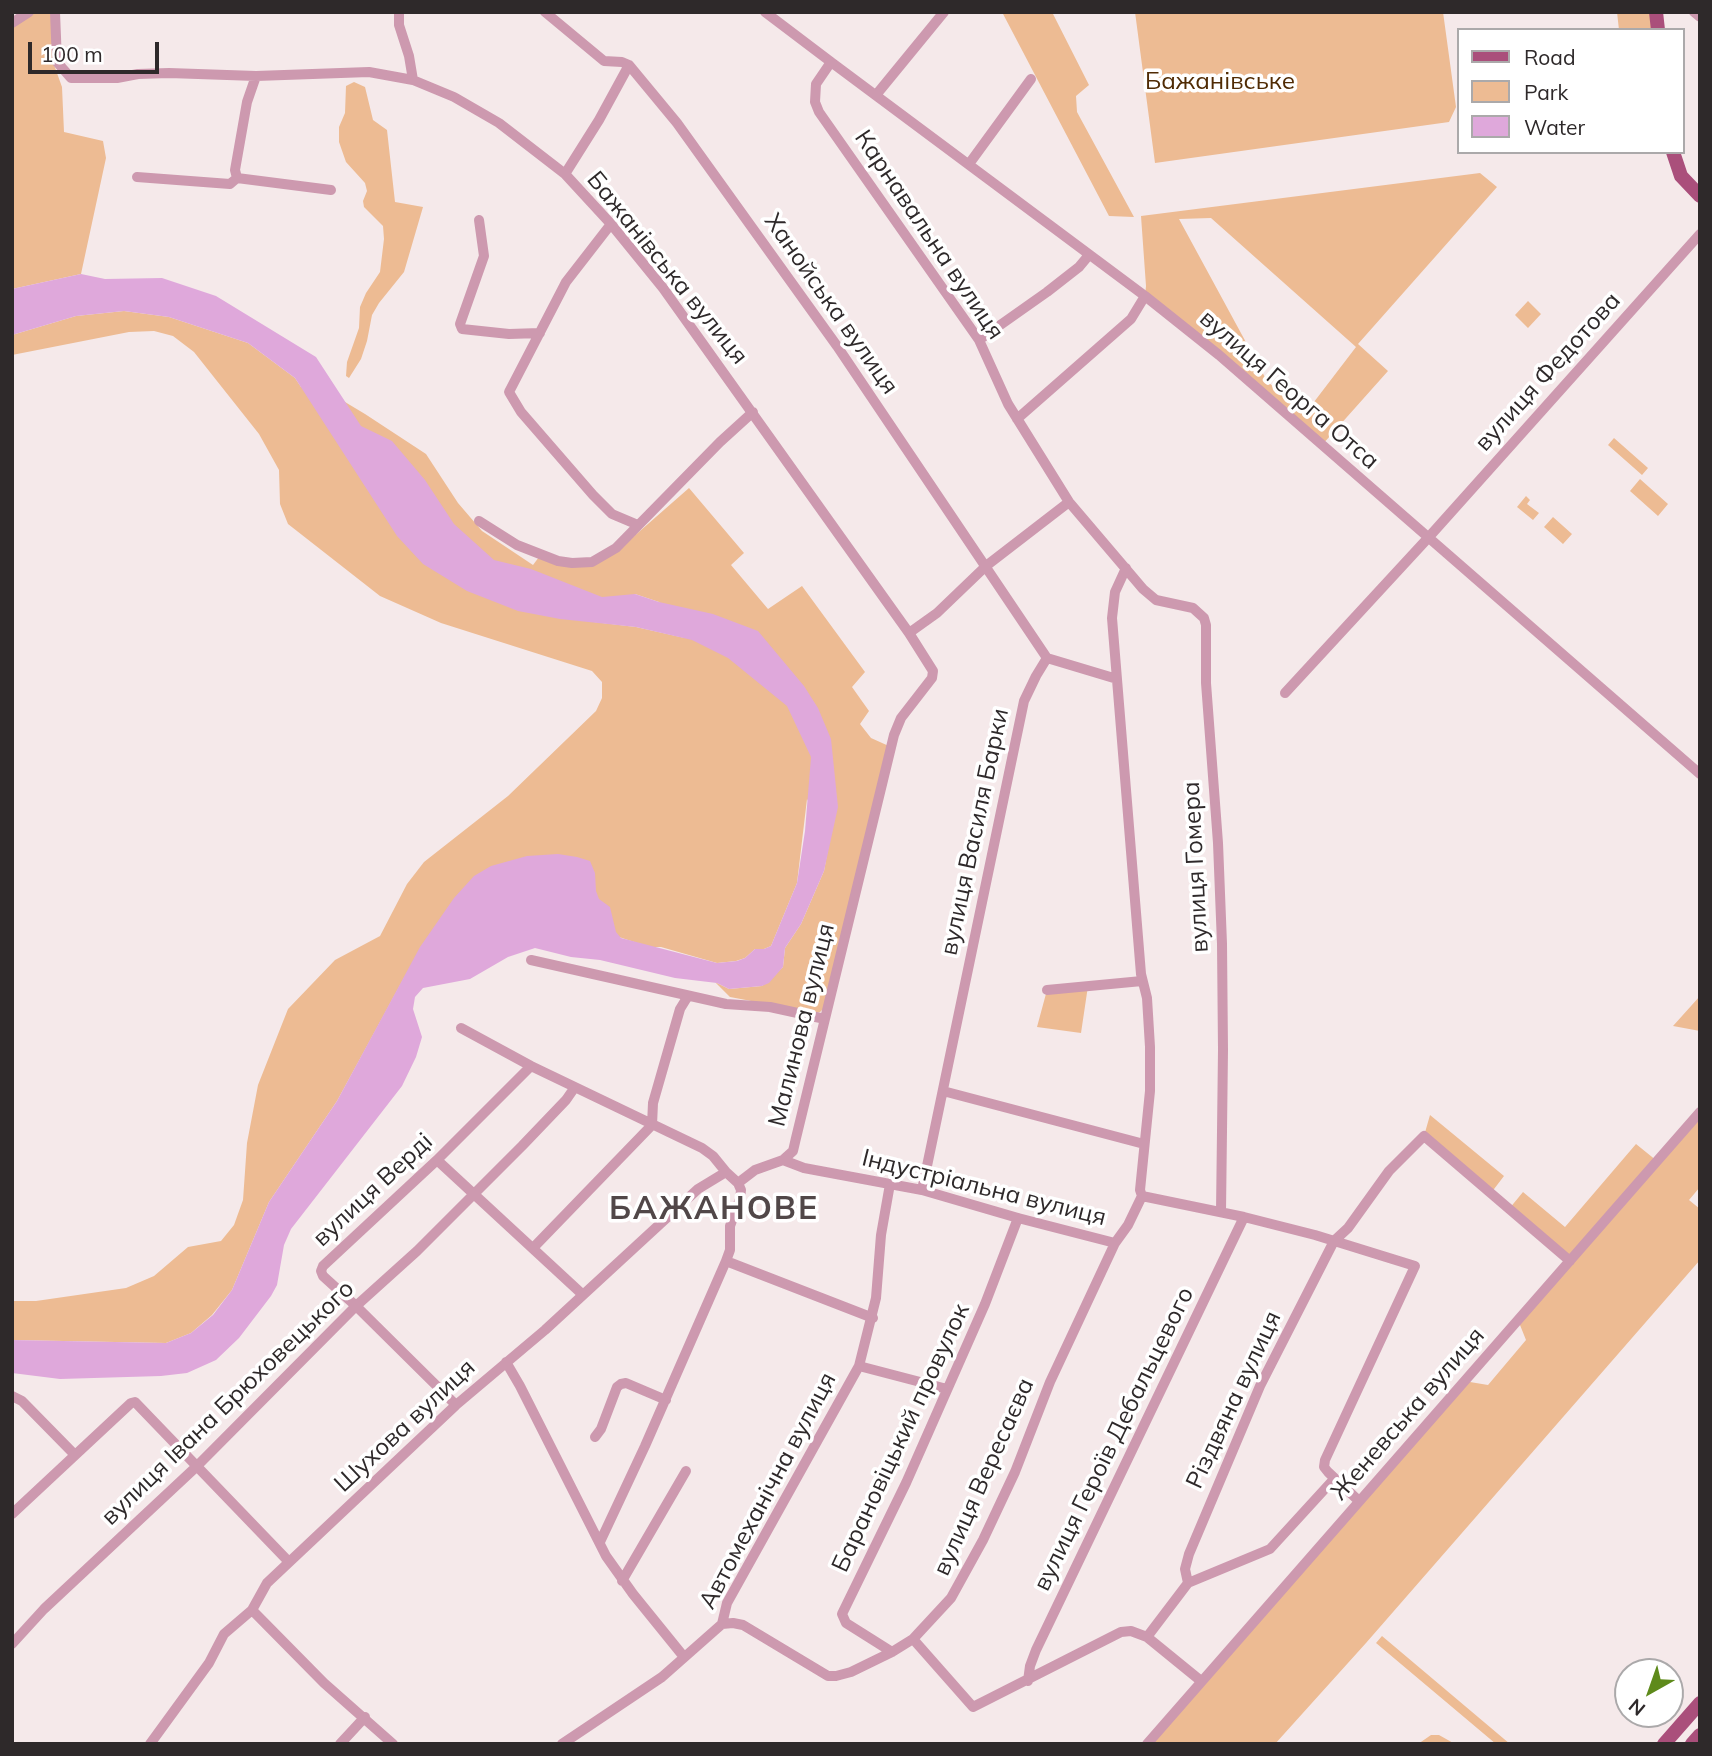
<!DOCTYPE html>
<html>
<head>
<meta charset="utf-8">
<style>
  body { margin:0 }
  #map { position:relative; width:1712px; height:1756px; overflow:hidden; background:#f5e9ea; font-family:Mulish,sans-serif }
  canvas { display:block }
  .frame { position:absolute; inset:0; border:14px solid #2e292a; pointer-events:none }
  .legend { position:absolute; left:1457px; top:28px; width:228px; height:126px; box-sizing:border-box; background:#fff; border:2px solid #aba9aa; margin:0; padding:9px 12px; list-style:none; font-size:21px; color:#2e292a }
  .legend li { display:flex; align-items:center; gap:14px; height:35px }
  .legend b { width:35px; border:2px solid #aba9aa }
  .north { position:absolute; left:1614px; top:1658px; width:70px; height:70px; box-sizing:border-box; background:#fff; border:2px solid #aba9aa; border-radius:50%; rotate:220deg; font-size:19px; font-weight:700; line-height:28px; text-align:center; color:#2e292a }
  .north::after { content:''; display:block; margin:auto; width:24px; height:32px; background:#5e8a1b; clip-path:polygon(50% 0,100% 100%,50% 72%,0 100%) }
  .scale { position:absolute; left:28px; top:42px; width:131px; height:32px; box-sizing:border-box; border:4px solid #2e292a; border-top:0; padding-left:9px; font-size:21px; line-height:24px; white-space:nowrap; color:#2e292a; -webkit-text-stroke:5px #fff; paint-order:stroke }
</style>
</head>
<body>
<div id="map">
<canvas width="1712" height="1756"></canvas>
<div class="frame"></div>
<ul class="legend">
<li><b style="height:9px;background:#aa4f7b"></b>Road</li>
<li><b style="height:19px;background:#edbb93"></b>Park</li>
<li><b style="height:19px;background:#dfa8db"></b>Water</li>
</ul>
<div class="north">N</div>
<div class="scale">100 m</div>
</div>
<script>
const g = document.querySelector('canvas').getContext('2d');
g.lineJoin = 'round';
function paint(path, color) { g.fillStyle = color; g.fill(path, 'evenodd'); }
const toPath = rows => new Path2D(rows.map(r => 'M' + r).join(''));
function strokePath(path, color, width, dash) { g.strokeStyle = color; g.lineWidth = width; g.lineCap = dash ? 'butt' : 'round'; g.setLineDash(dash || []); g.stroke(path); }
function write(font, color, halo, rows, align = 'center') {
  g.font = font + ' Mulish,sans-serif'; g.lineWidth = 7; g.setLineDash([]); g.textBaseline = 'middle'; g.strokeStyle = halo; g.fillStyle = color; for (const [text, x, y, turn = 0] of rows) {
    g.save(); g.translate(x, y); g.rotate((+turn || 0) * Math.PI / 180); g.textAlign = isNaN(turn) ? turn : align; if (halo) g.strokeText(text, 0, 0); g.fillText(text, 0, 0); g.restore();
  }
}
const green = toPath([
  [35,12,52,12,53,62,62,87,64,132,103,141,106,158,81,274,12,289,12,27],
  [1002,12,1052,12,1089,85,1076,96,1077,112,1134,217,1109,216],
  [1135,12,1443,12,1456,107,1449,122,1155,163],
  [1617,12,1650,12,1652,30,1619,30],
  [354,82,365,87,373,120,387,130,395,202,423,207,404,272,379,303,372,315,367,341,361,359,349,378,346,376,347,362,359,328,360,307,366,293,380,272,384,239,383,226,364,207,363,201,367,191,365,183,346,162,339,142,339,127,345,113,346,86],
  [1480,173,1497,187,1358,344,1388,371,1322,445,1145,296,1146,286,1141,216],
  [1211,218,1356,347,1304,415,1267,381,1179,219],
  [1528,301,1541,314,1528,328,1515,315],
  [124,311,169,317,248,343,295,378,301,387,320,387,365,414,426,454,458,503,482,531,533,565,539,557,582,567,624,545,689,488,744,553,731,565,768,609,802,586,865,672,852,687,869,711,860,724,871,738,891,747,823,1009,820,1012,815,1013,730,997,715,982,729,989,762,986,783,967,785,948,801,924,824,871,829,843,807,799,797,883,771,946,764,949,755,949,745,958,736,961,717,963,661,947,649,947,586,926,404,978,337,1101,269,1202,232,1290,212,1315,191,1333,166,1343,12,1340,12,1301,36,1301,126,1288,154,1276,188,1247,221,1241,234,1225,243,1200,247,1143,258,1085,288,1009,335,960,380,936,407,884,424,862,508,796,596,711,602,698,602,682,592,671,441,623,380,596,288,524,280,504,279,470,259,434,194,352,173,336,154,331,129,332,12,355,12,335,76,316],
  [635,594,659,602,685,638,636,627,594,622],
  [1614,438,1648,468,1642,475,1608,445],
  [1640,479,1668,504,1658,516,1630,491],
  [1526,496,1530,500,1527,504,1539,513,1533,520,1517,507],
  [1553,517,1572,534,1563,544,1544,527],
  [1088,986,1081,1033,1037,1027,1047,990],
  [1700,996,1700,1031,1673,1026],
  [1430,1115,1504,1176,1491,1193,1424,1136],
  [1700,1115,1700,1187,1689,1200,1700,1209,1700,1260,1366,1643,1275,1744,1147,1744,1464,1381,1488,1385,1526,1340,1518,1320,1570,1261,1509,1209,1523,1192,1565,1227,1636,1144,1657,1161],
  [1382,1636,1510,1744,1496,1744,1376,1643],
  [1431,1735,1439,1735,1455,1744,1418,1744]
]);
const water = toPath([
  [81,274,105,279,162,278,216,296,316,357,361,426,392,441,425,480,454,524,494,560,531,569,602,597,635,594,659,602,713,614,758,631,804,686,818,708,831,739,838,807,824,871,801,924,785,948,783,967,769,983,762,986,729,989,717,983,675,978,600,960,571,957,535,948,508,957,470,979,423,988,415,997,413,1009,422,1037,416,1057,402,1086,291,1229,284,1245,277,1285,271,1296,239,1338,216,1360,187,1373,161,1376,60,1379,12,1373,12,1340,166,1343,191,1333,213,1315,232,1290,269,1202,337,1101,420,947,454,898,474,876,491,866,527,856,558,854,577,857,590,861,595,873,596,891,599,899,610,907,616,932,621,938,717,963,737,961,745,958,755,949,764,949,771,946,797,883,805,831,811,757,787,706,728,658,692,640,636,627,560,619,518,611,467,591,423,564,397,536,295,378,248,343,169,317,124,311,76,316,12,335,12,289]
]);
const minor = toPath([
  [55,12,57,62,71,78,117,78,138,74,169,73,256,76,369,72,413,80,454,97,499,123,565,174,611,224,663,288,909,633,933,671,932,678,901,718,894,735,796,1138,793,1151,783,1160,755,1170,738,1183,726,1172,713,1156,702,1148,531,1066,461,1028],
  [399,12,399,25,409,56,413,80],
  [545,12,604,61,622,62,629,65,677,123,837,346,1047,658],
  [765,12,831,62,816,84,815,102,819,112,979,340,1008,404,1069,502,1143,589,1156,600,1193,608,1204,618,1206,625,1206,683,1218,843,1222,944,1223,1050,1221,1212],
  [1694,12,1700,17],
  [12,23,29,12],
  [831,62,1145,296,1219,355,1700,774],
  [876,95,944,12],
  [969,164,1031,79],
  [565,174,599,120,629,65],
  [137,177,230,184,237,178,331,190],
  [237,178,235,170,247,102,256,76],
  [479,220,484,256,460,324,462,329,509,334,540,333],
  [611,224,566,282,509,392,521,412,593,495,612,514,638,525],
  [979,340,1047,292,1079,267,1089,255],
  [1017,419,1131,319,1145,296],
  [479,521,517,545,558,561,572,563,592,562,616,548,720,442,753,412],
  [909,633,937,613,986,566,1069,502],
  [1285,693,1428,538,1700,234],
  [531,960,726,1004,770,1007,825,1019],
  [1047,990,1142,981],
  [943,1091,1144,1144],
  [437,1160,582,1294],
  [783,1160,804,1168,922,1190,1018,1218,1115,1243,1128,1225,1142,1196,1140,1190,1150,1091,1150,1047,1147,998,1141,974,1112,618,1115,592,1126,568],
  [738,1183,741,1190,740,1199,730,1226,730,1250,726,1261,873,1318],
  [922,1190,1024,701,1036,676,1047,658,1117,679],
  [1142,1196,1244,1217,1315,1235,1415,1266,1325,1460,1324,1467,1328,1472,1359,1501],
  [533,1248,652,1125,653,1103,680,1009,688,996],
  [506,1362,520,1386,606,1556,633,1594,684,1657],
  [859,1366,947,1389],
  [12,1396,22,1401,75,1455],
  [456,1405,356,1306,323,1276,321,1271,323,1266,437,1160,531,1066],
  [595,1437,601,1429,617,1387,621,1384,626,1383,666,1400],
  [12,1514,131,1403,135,1402,289,1562],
  [600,1542,645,1446,726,1261],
  [622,1581,686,1471],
  [1188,1583,1270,1549,1334,1479],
  [252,1610,324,1683,393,1744],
  [722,1624,733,1623,743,1625,828,1676,836,1676,851,1672,892,1652,913,1639,951,1598,983,1540,1015,1472,1050,1382,1115,1243],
  [913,1639,973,1707,1121,1632,1131,1631,1147,1637],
  [12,1644,44,1609,196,1467,356,1306,417,1251,522,1146,566,1100,575,1087],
  [892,1652,846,1623,842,1614,906,1483,985,1304,1018,1218],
  [1028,1681,1030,1666,1036,1650,1244,1217],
  [1201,1681,1147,1637,1188,1583,1185,1569,1189,1554,1260,1386,1334,1241,1348,1228,1389,1171,1424,1136,1570,1261],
  [150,1744,209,1663,224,1634,252,1610,267,1583,456,1405,545,1330,698,1189,726,1172],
  [340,1744,365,1717],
  [562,1744,662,1677,722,1624,727,1603,859,1366,876,1298,881,1235,890,1184],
  [1147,1744,1700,1112]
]);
const major = toPath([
  [1656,12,1658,30],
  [1673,152,1681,176,1700,196],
  [1664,1744,1700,1703],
  [1692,1744,1700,1735]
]);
const parkNames = [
  ["Бажанівське",1220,82]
];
const streetNames = [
  ["Карнавальна вулиця",929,235,56],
  ["Бажанівська вулиця",667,268,51],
  ["Ханойська вулиця",831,304,55],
  ["вулиця Федотова",1548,372,-48],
  ["вулиця Георга Отса",1289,390,41],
  ["вулиця Василя Барки",975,832,-78],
  ["вулиця Гомера",1196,867,-93],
  ["Малинова вулиця",802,1025,-76],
  ["Індустріальна вулиця",984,1188,14],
  ["вулиця Верді",373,1190,-43],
  ["Різдвяна вулиця",1234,1400,-65],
  ["вулиця Івана Брюховецького",228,1403,-44],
  ["Женевська вулиця",1408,1414,-49],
  ["Шухова вулиця",405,1426,-43],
  ["Барановіцький провулок",901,1438,-65],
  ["вулиця Героїв Дебальцевого",1114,1439,-64],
  ["вулиця Вересаєва",984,1477,-66],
  ["Автомеханічна вулиця",768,1491,-62]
];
const districtNames = [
  ["БАЖАНОВЕ",714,1209]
];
paint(green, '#edbb93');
paint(water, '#dfa8db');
strokePath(minor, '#cd99af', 10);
strokePath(major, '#aa4f7b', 14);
write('24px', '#502b04', '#fff', parkNames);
write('24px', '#2e292a', '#fff', streetNames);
g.letterSpacing = '2px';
write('bold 32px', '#514748', '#fff', districtNames);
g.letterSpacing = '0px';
</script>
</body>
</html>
